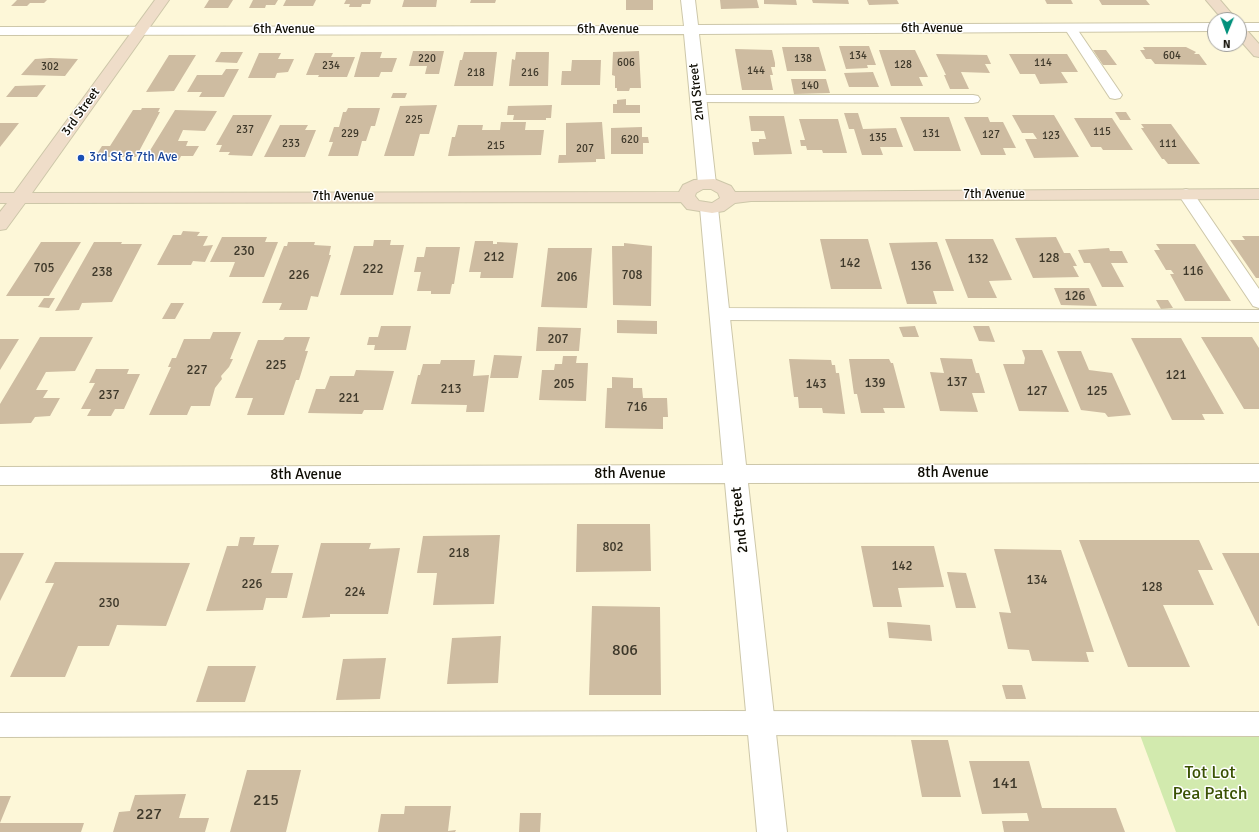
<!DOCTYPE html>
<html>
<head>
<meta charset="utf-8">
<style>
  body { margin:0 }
  #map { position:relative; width:1259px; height:832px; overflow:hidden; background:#fdf7d8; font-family:Signika,sans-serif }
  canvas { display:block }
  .north { position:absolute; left:1207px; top:12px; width:40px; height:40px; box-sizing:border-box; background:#fff; border:1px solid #9f9e9a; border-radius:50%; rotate:181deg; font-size:11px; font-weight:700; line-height:16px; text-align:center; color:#0e0c03 }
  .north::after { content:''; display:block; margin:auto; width:14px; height:18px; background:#02917c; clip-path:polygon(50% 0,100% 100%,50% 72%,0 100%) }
</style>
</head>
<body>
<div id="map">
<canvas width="1259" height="832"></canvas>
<div class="north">N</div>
</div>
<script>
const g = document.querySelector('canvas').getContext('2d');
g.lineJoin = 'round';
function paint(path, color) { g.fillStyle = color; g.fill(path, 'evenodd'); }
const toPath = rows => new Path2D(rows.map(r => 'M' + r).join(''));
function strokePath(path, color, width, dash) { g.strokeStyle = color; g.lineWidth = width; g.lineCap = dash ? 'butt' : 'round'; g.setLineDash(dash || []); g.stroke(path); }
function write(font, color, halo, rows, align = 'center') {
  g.font = font + ' Signika,sans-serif'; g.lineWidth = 3; g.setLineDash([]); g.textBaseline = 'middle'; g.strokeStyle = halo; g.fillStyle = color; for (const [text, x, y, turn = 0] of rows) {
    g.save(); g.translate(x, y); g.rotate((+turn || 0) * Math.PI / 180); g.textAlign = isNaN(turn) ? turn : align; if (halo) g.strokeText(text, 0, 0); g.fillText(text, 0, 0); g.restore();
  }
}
const green = toPath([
  [1140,735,1259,735,1259,832,1176,832]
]);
const building = toPath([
  [17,0,47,0,44,3,30,3,27,6,11,6],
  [209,0,233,0,228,8,204,8],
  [253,0,278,0,275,5,266,5,265,8,249,8],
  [286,0,316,0,313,6,283,6],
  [346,0,371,0,370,4,362,4,361,7,349,7,350,4,344,4],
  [404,0,437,0,436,7,402,7],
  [471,0,496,0,495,3,470,3],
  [626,0,653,0,653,10,626,10],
  [720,0,757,0,759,8,721,9],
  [764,0,796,0,797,5,764,4],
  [812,0,848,0,849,4,813,3],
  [867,0,897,0,899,4,869,5],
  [1045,0,1071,0,1073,4,1047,4],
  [1099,0,1146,0,1150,5,1102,5],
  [839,46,869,46,876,65,867,65,868,68,846,69],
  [782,47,819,47,826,71,787,71],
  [1143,47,1186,47,1196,52,1194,54,1199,54,1207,65,1155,64,1151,59,1146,59,1140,50,1145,50],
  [735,49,772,50,775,63,775,67,771,67,773,75,770,75,773,90,742,90],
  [879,50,915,50,928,77,919,77,923,86,891,86],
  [1093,50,1106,50,1117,65,1103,65],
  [413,51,444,51,439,74,425,74,427,66,409,66],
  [639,51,641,88,630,88,629,91,617,91,617,88,615,88,615,76,612,75,613,52],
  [221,52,243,52,237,63,215,62],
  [361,52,382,52,380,58,397,58,392,72,381,72,379,77,354,77],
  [464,52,497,52,493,86,454,86,460,60,462,60],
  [516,52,549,52,548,86,509,86,512,59,515,60],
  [259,53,281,53,278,59,294,59,288,72,277,73,275,78,248,78],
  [315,53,333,53,331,57,355,57,347,77,318,77,319,75,306,75],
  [936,54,987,55,991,64,985,64,990,73,961,72,969,89,950,89,944,75,946,75],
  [1009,54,1067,54,1078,72,1061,72,1068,83,1040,84,1035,74,1020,74],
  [169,55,196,55,174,91,146,92],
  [50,58,78,59,65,76,21,75,35,59],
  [572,60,601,60,600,85,561,85,562,71,571,71],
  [226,69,239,69,224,97,199,97,202,92,187,92,197,75,222,75],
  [873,72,879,87,849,87,844,73],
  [791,79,826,79,830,93,794,94],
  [46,85,37,97,6,97,15,86],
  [393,93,407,93,405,98,391,98],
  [626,99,626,105,640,105,640,113,613,113,613,104,617,104,617,100],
  [437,105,429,134,420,134,414,156,384,156,400,106],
  [552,105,551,118,546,118,546,120,513,120,514,115,507,115,508,106],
  [142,108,160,108,158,112,160,112,136,157,95,157,102,146,110,146,133,110,141,110],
  [348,108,380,108,375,126,371,126,366,141,362,141,358,156,328,156,333,142,329,142,334,127,339,127,343,112,346,112],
  [175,110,217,111,205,131,183,130,178,141,188,141,186,146,199,146,193,156,181,156,179,160,146,160,148,157,146,157],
  [1115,112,1126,112,1131,120,1120,120],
  [844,113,858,113,863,129,896,128,903,147,880,147,883,155,862,155,854,129,849,129],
  [233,115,272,115,252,156,228,155,230,152,219,152,222,145,216,145],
  [1012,115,1054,115,1079,157,1034,158,1025,139,1037,139,1033,133,1022,133],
  [749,116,784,116,792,154,754,155,752,142,759,142,759,139,766,139,764,131,751,131],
  [900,117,949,117,961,151,914,151],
  [964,117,988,117,990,122,1003,122,1016,148,1003,148,1006,155,981,155],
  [1074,118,1112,118,1133,150,1103,150,1101,147,1091,147],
  [799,119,838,119,847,153,823,153,822,150,807,150,806,146,801,146,800,140,805,140],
  [501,122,526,122,525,130,544,130,541,155,448,156,452,137,455,137,458,125,483,125,482,130,500,130],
  [602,122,605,159,596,159,596,162,558,163,559,155,566,155,566,123],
  [0,123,19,123,0,147],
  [1141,124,1171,124,1200,164,1168,164,1164,159,1162,159,1141,128,1144,128],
  [280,125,308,125,305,130,316,130,305,157,264,157],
  [642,127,642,137,648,137,649,143,643,143,643,154,611,154,611,128],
  [183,231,200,232,197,236,208,236,203,246,213,245,205,262,193,261,191,265,157,265,173,235,181,235],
  [1242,236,1259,236,1259,278,1256,278,1230,240,1245,240],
  [222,237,267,237,265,242,278,242,264,277,229,277,235,262,210,262],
  [1056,237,1064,253,1070,253,1077,266,1073,266,1079,277,1033,278,1015,238],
  [820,239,868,239,882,289,831,289],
  [945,239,993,239,1012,280,989,281,997,298,968,298],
  [374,240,391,240,390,245,404,245,393,295,340,295,354,246,373,246],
  [475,241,493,241,493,244,497,244,497,242,518,243,513,278,480,278,481,272,469,272],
  [41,242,81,242,49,296,6,296],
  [94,242,122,242,121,244,142,244,112,302,82,303,79,310,55,311],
  [288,242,315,242,314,245,331,246,329,255,331,255,318,297,311,296,307,310,279,310,282,303,262,303,284,246,287,246],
  [937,242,954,291,933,291,937,304,907,304,889,243],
  [624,243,652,246,651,306,613,305,612,246,624,246],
  [1156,244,1195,244,1231,301,1185,301,1170,274,1174,274,1171,270,1166,270,1154,250,1160,250],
  [426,247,460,247,454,284,452,284,450,294,431,294,431,291,417,291,421,272,414,272,417,257,424,257],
  [548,248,592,248,587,308,541,307],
  [1109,248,1110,251,1122,251,1128,263,1111,263,1124,287,1102,287,1090,263,1084,263,1078,250],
  [1054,288,1089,288,1097,306,1061,305],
  [44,298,55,298,49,308,38,307],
  [1156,300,1168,300,1173,308,1161,309],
  [171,303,184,303,175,319,162,319],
  [617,320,657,321,657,334,617,333],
  [381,326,411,326,406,350,374,350,375,345,367,345,369,337,378,337],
  [915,326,919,337,903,337,899,327],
  [973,326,989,326,995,342,979,341],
  [538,327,581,328,579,351,536,351],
  [213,332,241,332,230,359,233,359,229,367,221,376,222,379,215,388,210,406,191,406,187,415,149,415,171,367,168,367,172,358,176,358,184,339,210,339],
  [40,337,93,337,75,371,46,372,36,390,48,390,43,398,60,398,50,416,35,417,31,423,0,424,0,404],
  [285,337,310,337,305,351,308,351,299,380,296,380,284,415,247,415,253,398,235,398,258,340,283,340],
  [1201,337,1252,337,1259,348,1259,409,1244,409],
  [1131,338,1181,338,1224,414,1202,414,1205,420,1172,420],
  [0,339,19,339,0,370],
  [1022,350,1042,350,1069,412,1019,411,1003,364,1024,364,1025,358],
  [1057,351,1081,351,1089,370,1112,373,1131,415,1108,417,1105,413,1081,410],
  [494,355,522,356,518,378,490,378],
  [563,356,577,356,576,363,588,363,586,401,539,400,542,370,554,370,555,364,562,364],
  [940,358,972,359,976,373,979,373,985,393,972,393,978,412,940,411,930,372,944,373],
  [789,359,831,360,832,365,835,365,836,373,839,373,845,414,823,413,822,408,799,408,798,397,794,397],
  [849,359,889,359,891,363,893,363,905,408,883,408,885,413,861,413,857,394,854,394],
  [441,360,475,360,473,376,489,375,484,412,466,412,467,405,411,404,418,375,420,375,423,364,440,364],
  [96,369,129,369,127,374,140,374,124,409,115,409,111,416,87,416,91,409,81,409,95,383,89,383],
  [356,370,394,371,383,410,364,410,362,414,308,413,316,389,325,389,330,376,354,376],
  [612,377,633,378,633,388,642,388,643,398,667,398,668,417,663,417,663,429,605,428,607,388,612,388],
  [577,524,650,524,651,571,576,572],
  [500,535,494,604,433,605,437,573,417,573,423,536],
  [240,537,255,537,253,545,279,545,271,573,293,573,287,598,266,598,263,610,206,611,227,546,238,546],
  [1079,540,1199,540,1213,570,1198,570,1214,605,1163,605,1190,667,1128,667],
  [321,543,371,543,369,549,400,548,388,614,330,614,330,617,302,618],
  [861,546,934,546,944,587,898,588,902,607,873,607],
  [994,549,1061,550,1094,652,1086,652,1089,662,1032,661,1029,650,1008,649,999,612,1011,613],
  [0,553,24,553,0,601],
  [1222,553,1259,553,1259,626,1258,626],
  [55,562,190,563,166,626,117,625,109,646,78,646,65,677,10,677,54,583,45,583],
  [947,572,966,573,976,608,956,608],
  [592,606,660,607,661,695,589,695],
  [887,622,930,625,932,641,889,638],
  [501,636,498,683,447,684,452,638],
  [386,658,380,699,336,700,343,659],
  [208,666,256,666,245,702,196,702],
  [1002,685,1022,685,1026,699,1006,699],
  [911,740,948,740,961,797,922,797],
  [969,761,1029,761,1042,808,1116,808,1125,832,1004,832,1002,821,1029,821,1027,813,982,814],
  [247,770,301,770,286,832,230,832],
  [186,794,179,818,209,818,205,832,113,832,119,812,130,811,135,795],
  [0,796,11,796,0,823,84,823,81,832,0,832],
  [405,806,451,806,448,831,456,830,455,832,378,832,381,814,404,814],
  [520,813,541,813,540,832,519,832]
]);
const lane = toPath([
  [1071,25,1075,26,1122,95,1120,98,1115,99,1110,98,1108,95,1065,29,1071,25],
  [698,95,973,95,978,96,980,99,978,102,973,103,693,102,691,99,693,96,698,95],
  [1186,189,1192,191,1259,289,1259,308,1253,306,1178,194,1180,191,1186,189],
  [720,308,1259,310,1259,322,720,320,714,318,711,314,714,310,720,308],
  [716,711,1259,712,1259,736,716,735,0,737,0,713,716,711]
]);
const street = toPath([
  [681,0,695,0,698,25,1215,23,1215,31,699,34,716,184,713,188,707,189,701,188,698,184,684,34,0,35,0,27,684,26,681,0],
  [1239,23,1259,23,1259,31,1239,31,1239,23],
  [709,203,715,204,718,208,746,465,1259,464,1259,482,748,483,787,832,757,832,725,483,0,485,0,467,723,465,700,208,703,204,709,203]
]);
const secondary = toPath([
  [155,0,169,0,32,193,679,192,683,185,694,180,714,179,731,186,735,192,1259,189,1259,199,751,201,735,203,724,211,712,213,687,209,681,202,25,203,6,229,0,230,0,212,7,203,0,203,0,193,14,193,155,0],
  [703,189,711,189,718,193,720,198,712,203,699,201,695,196,696,193,703,189],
  [1206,0,1220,0,1237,20,1223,20,1206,0],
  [1239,26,1244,27,1259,44,1259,57,1254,56,1239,39,1239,26]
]);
const markers = [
  [81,158,4,"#1a4fb4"]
];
const farNumbernames = [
  ["134",858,56],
  ["604",1172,56],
  ["220",427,59],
  ["138",803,59],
  ["606",626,63],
  ["114",1043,63],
  ["128",903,65],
  ["234",331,66],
  ["302",50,67],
  ["144",756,71],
  ["218",476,73],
  ["216",530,73],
  ["140",810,86],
  ["225",414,120],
  ["237",245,130],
  ["115",1102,132],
  ["229",350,134],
  ["131",931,134],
  ["127",991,135],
  ["123",1051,136],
  ["135",878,138],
  ["620",630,140],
  ["233",291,144],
  ["111",1168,144],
  ["215",496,146],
  ["207",585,149]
];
const farStreetnames = [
  ["6th Avenue",932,29],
  ["6th Avenue",284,30],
  ["6th Avenue",608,30],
  ["2nd Street",697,92,-96],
  ["3rd Street",81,112,-54],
  ["7th Avenue",994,195],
  ["7th Avenue",343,197]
];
const farTransitnames = [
  ["3rd St & 7th Ave",89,158]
];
const numberNames = [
  ["230",244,252],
  ["212",494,258],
  ["128",1049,259],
  ["132",978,260],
  ["142",850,264],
  ["136",921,267],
  ["705",44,269],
  ["222",373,270],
  ["116",1193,272],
  ["238",102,273],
  ["226",299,276],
  ["708",632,276],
  ["206",567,278],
  ["126",1075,297],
  ["207",558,340],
  ["225",276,366],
  ["227",197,371],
  ["121",1176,376],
  ["137",957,383],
  ["139",875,384],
  ["205",564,385],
  ["143",816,385],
  ["213",451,390],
  ["127",1037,392],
  ["125",1097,392],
  ["237",109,396],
  ["221",349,399],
  ["716",637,408],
  ["802",613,548],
  ["218",459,554],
  ["142",902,567],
  ["134",1037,581],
  ["226",252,585],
  ["128",1152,588],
  ["224",355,593],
  ["230",109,604]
];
const streetNames = [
  ["8th Avenue",953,473],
  ["8th Avenue",630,474],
  ["8th Avenue",306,475],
  ["2nd Street",740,520,-96]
];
const nearNumbernames = [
  ["806",625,651],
  ["141",1005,784],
  ["215",266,801],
  ["227",149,815]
];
const nearParknames = [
  ["Tot Lot",1210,773],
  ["Pea Patch",1210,794]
];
paint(green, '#d2eaae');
paint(building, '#cebca1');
strokePath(lane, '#cdc7a9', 2);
strokePath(street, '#cdc7a9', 2);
strokePath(secondary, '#cdc7a9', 2);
paint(lane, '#fff');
paint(street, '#fff');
paint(secondary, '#efddc9');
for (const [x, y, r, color] of markers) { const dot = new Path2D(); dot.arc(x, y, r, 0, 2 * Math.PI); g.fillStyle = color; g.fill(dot); strokePath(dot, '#fff', 1.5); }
write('11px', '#3e382a', null, farNumbernames);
write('13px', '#0e0c03', '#fff', farStreetnames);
write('13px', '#164399', '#fff', farTransitnames, 'left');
write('13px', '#3e382a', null, numberNames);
write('15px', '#0e0c03', '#fff', streetNames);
write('16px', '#3e382a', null, nearNumbernames);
write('18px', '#3b5204', '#fff', nearParknames);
</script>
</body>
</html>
